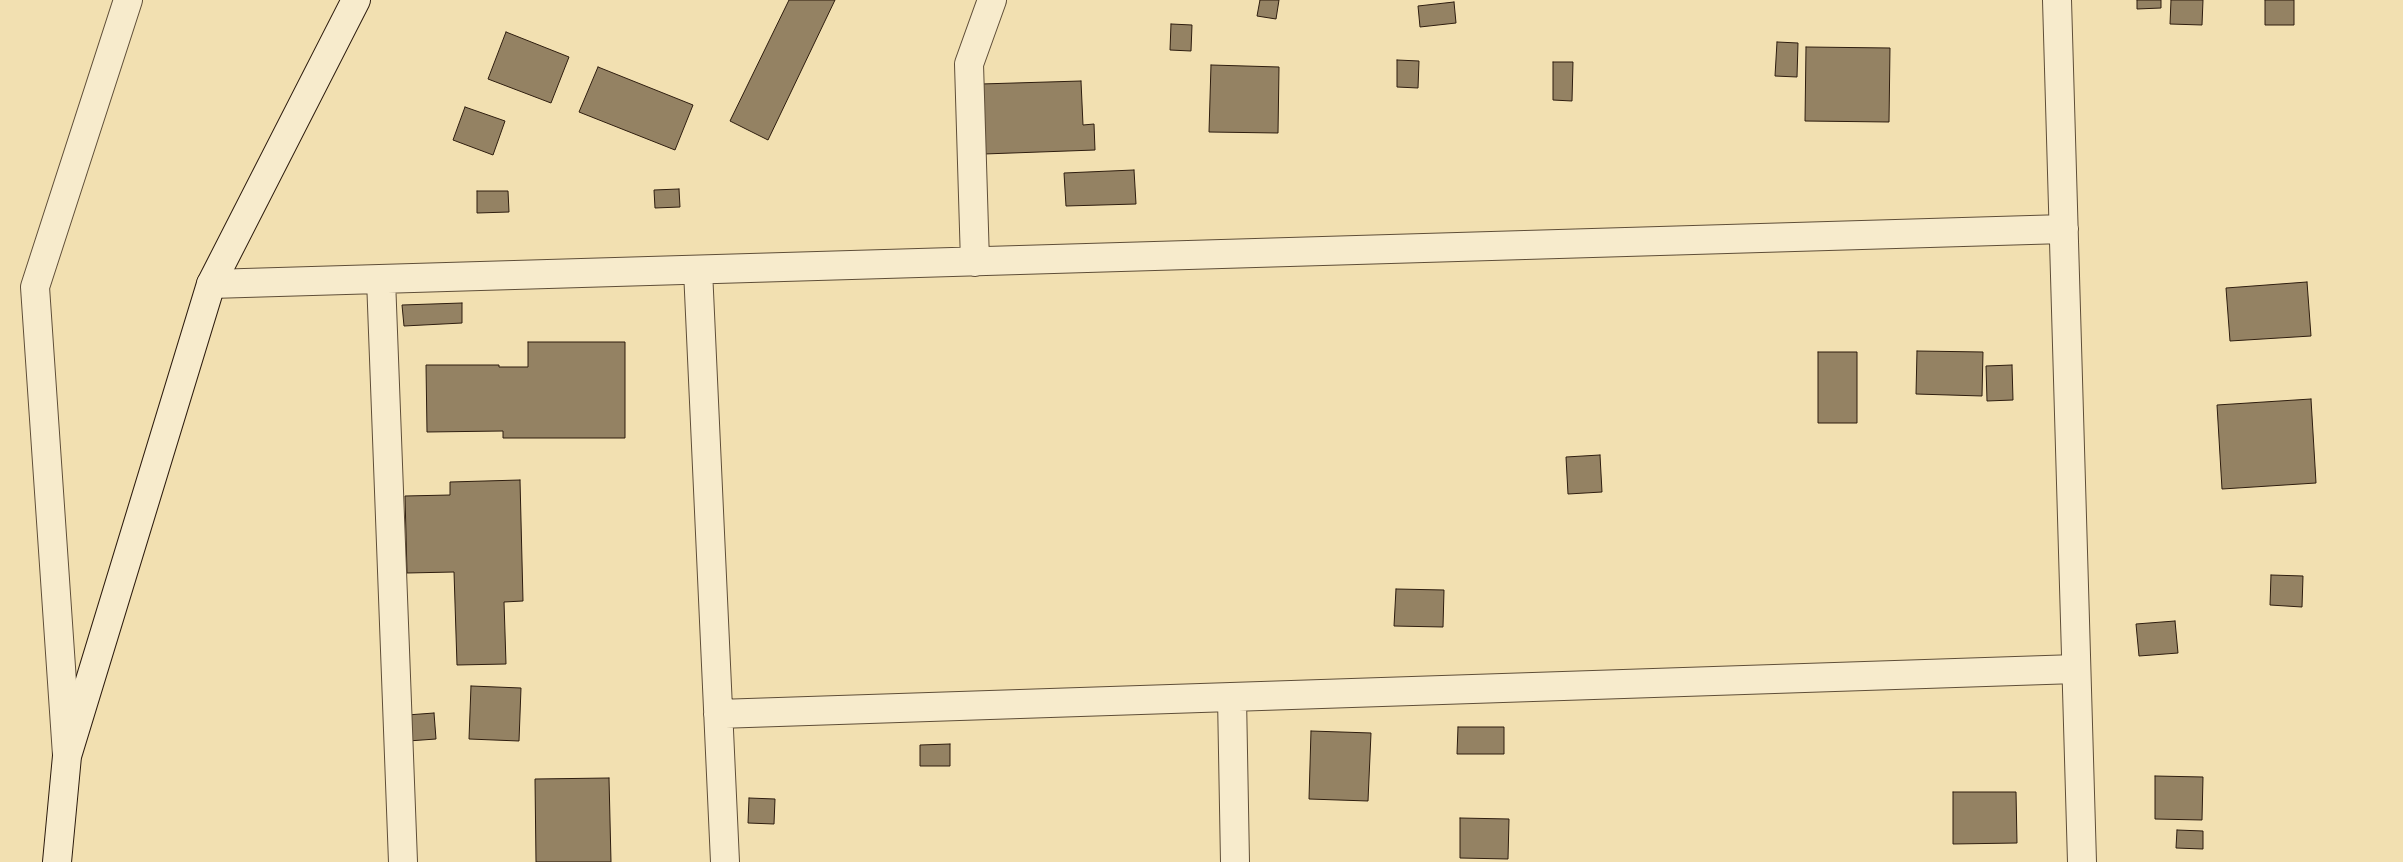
<!DOCTYPE html>
<html>
<head>
<meta charset="utf-8">
<style>
  body { margin:0 }
  canvas { display:block; background:#f2e0b1 }
</style>
</head>
<body>
<canvas width="2403" height="862"></canvas>
<script>
const g = document.querySelector('canvas').getContext('2d');
g.lineJoin = 'round';
function paint(path, color) { g.fillStyle = color; g.fill(path, 'evenodd'); }
const toPath = rows => new Path2D(rows.map(r => 'M' + r).join(''));
function strokePath(path, color, width, dash) { g.strokeStyle = color; g.lineWidth = width; g.lineCap = dash ? 'butt' : 'round'; g.setLineDash(dash || []); g.stroke(path); }
const building = toPath([
  [789,0,835,0,768,140,730,121,789,0],
  [1260,0,1279,0,1276,19,1257,16,1260,0],
  [2137,0,2161,0,2161,8,2137,9,2137,0],
  [2171,0,2203,0,2202,25,2170,24,2171,0],
  [2265,0,2294,0,2294,25,2265,25,2265,0],
  [1454,2,1456,23,1420,27,1418,6,1454,2],
  [1171,24,1192,25,1191,51,1170,50,1171,24],
  [506,32,569,57,551,103,488,79,506,32],
  [1777,42,1798,43,1797,77,1775,76,1777,42],
  [1806,47,1890,48,1889,122,1805,121,1806,47],
  [1397,60,1419,61,1418,88,1397,87,1397,60],
  [1553,62,1573,62,1572,101,1553,100,1553,62],
  [1211,65,1279,67,1278,133,1209,132,1211,65],
  [598,67,693,105,675,150,579,112,598,67],
  [1081,81,1083,125,1094,124,1095,150,984,154,981,84,1081,81],
  [465,107,505,121,493,155,453,140,465,107],
  [1134,170,1136,204,1066,206,1064,173,1134,170],
  [679,189,680,207,655,208,654,190,679,189],
  [477,191,508,191,509,212,477,213,477,191],
  [2307,282,2311,336,2230,341,2226,288,2307,282],
  [462,303,462,323,404,326,402,305,462,303],
  [528,342,625,342,625,438,503,438,503,431,427,432,426,365,499,365,499,367,528,367,528,342],
  [1917,351,1983,352,1982,396,1916,394,1917,351],
  [1818,352,1857,352,1857,423,1818,423,1818,352],
  [2012,365,2013,400,1987,401,1986,366,2012,365],
  [2311,399,2316,483,2222,489,2217,405,2311,399],
  [1600,455,1602,492,1568,494,1566,457,1600,455],
  [520,480,523,601,504,602,506,664,457,665,454,572,407,573,405,496,450,495,450,482,520,480],
  [2271,575,2303,576,2302,607,2270,605,2271,575],
  [1396,589,1444,590,1443,627,1394,626,1396,589],
  [2175,621,2178,653,2139,656,2136,624,2175,621],
  [471,686,521,688,519,741,469,739,471,686],
  [434,713,436,739,408,741,407,715,434,713],
  [1458,727,1504,727,1504,754,1457,754,1458,727],
  [1311,731,1371,733,1368,801,1309,799,1311,731],
  [950,744,950,766,920,766,920,745,950,744],
  [2155,776,2203,777,2202,820,2155,819,2155,776],
  [609,778,611,862,536,862,535,779,609,778],
  [1953,792,2016,792,2017,843,1953,844,1953,792],
  [749,798,775,799,774,824,748,823,749,798],
  [1460,818,1509,819,1508,859,1460,858,1460,818],
  [2177,830,2203,831,2203,849,2176,848,2177,830]
]);
const street = toPath([
  [2057,0,2082,862],
  [975,262,969,64,992,0],
  [698,270,725,862],
  [381,279,403,862],
  [211,284,2064,229],
  [1232,697,1235,862],
  [718,714,2076,669],
  [67,755,35,287,128,0]
]);
const secondary = toPath([
  [57,862,67,756,211,284,356,0]
]);
paint(building, '#948263');
strokePath(building, '#2e1d0f', 1);
strokePath(street, '#5f4e38', 30);
strokePath(secondary, '#2e1d0f', 30);
strokePath(street, '#f7ebcc', 28);
strokePath(secondary, '#f7ebcc', 28);
</script>
</body>
</html>
